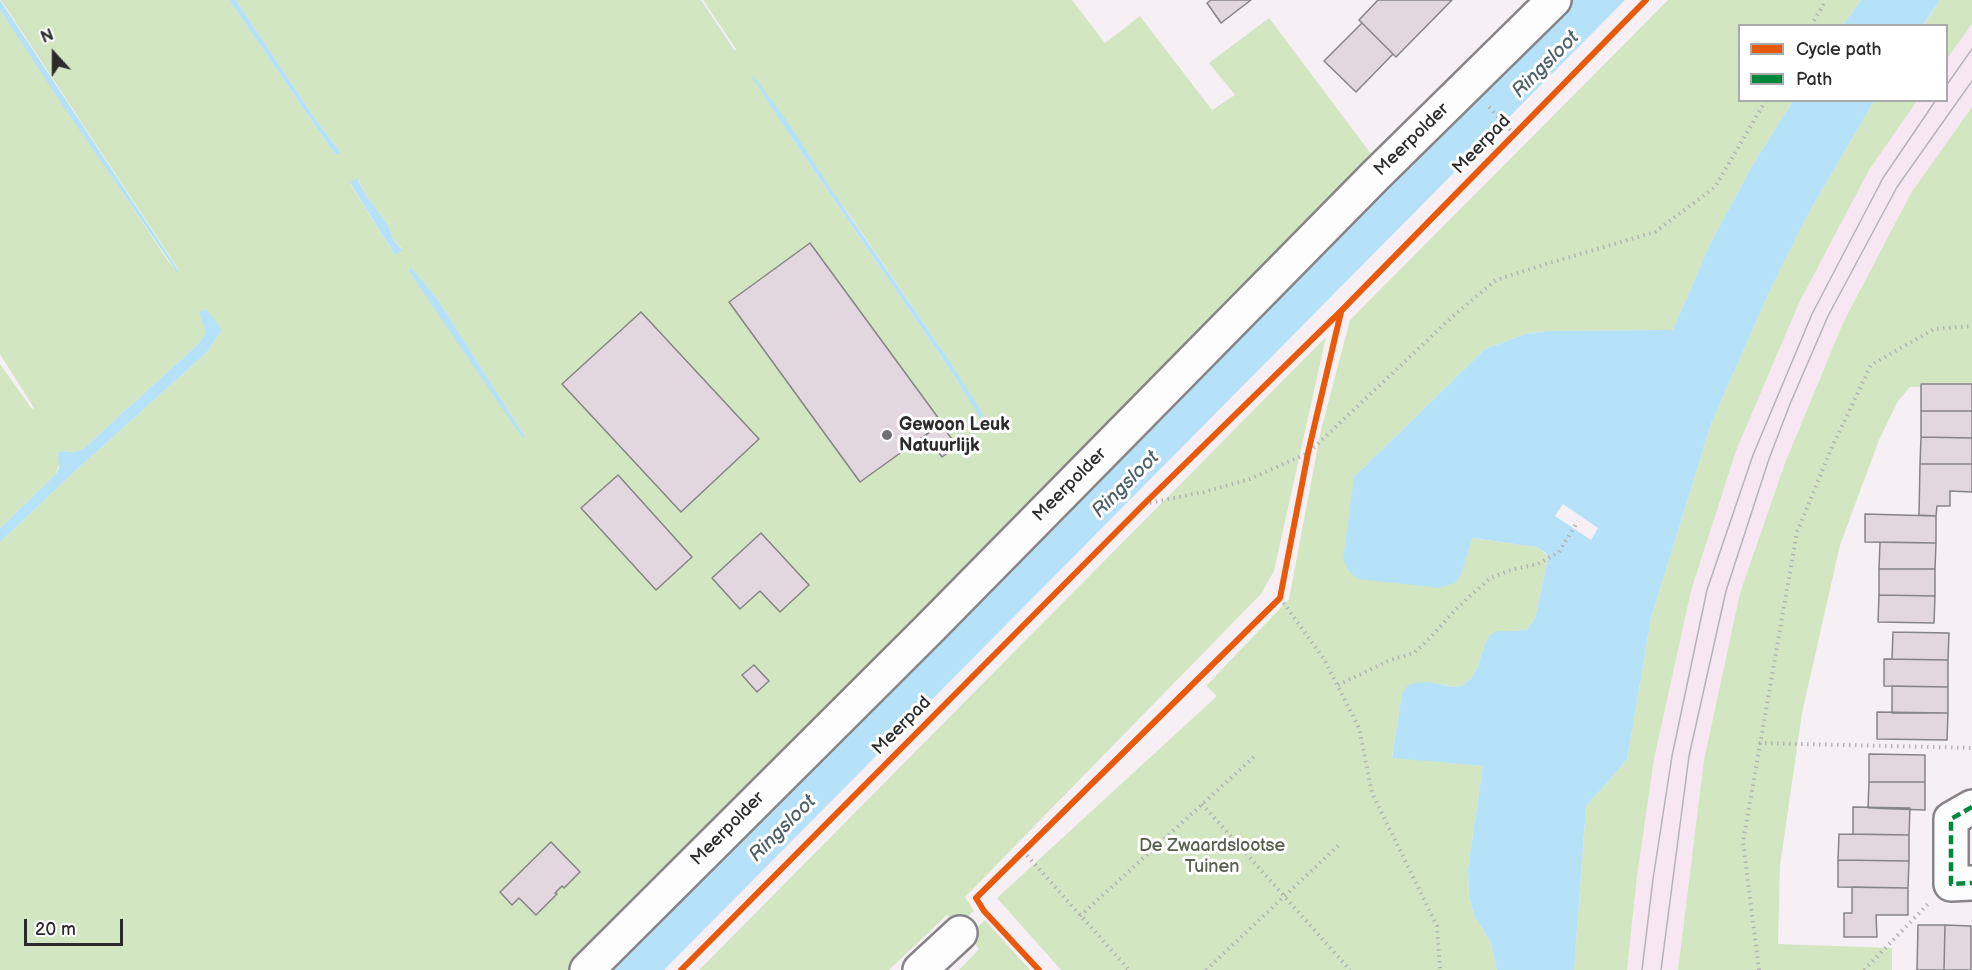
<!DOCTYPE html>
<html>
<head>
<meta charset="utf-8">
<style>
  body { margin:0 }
  #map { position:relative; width:1972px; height:970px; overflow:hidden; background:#f6f0f5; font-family:"Balsamiq Sans",sans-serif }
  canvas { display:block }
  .legend { position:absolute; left:1738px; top:24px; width:210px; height:78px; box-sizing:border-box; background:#fff; border:2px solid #aaa; margin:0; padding:8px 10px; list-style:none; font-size:18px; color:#2b2b2b }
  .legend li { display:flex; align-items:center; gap:12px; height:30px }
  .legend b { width:30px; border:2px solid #aaa }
  .north { position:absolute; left:24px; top:24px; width:60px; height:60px; -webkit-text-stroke:4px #fff; paint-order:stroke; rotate:339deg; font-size:16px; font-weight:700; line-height:24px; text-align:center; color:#2b2b2b }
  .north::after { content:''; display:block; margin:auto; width:21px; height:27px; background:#2b2b2b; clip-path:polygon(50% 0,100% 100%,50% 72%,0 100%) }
  .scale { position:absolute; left:24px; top:919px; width:99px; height:27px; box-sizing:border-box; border:3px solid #2b2b2b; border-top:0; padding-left:8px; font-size:18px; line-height:21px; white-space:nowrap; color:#2b2b2b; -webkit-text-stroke:4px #fff; paint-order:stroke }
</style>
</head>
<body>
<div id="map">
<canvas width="1972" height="970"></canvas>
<ul class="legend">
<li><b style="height:8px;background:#e8590c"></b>Cycle path</li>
<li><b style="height:8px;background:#00873e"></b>Path</li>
</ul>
<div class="north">N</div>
<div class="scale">20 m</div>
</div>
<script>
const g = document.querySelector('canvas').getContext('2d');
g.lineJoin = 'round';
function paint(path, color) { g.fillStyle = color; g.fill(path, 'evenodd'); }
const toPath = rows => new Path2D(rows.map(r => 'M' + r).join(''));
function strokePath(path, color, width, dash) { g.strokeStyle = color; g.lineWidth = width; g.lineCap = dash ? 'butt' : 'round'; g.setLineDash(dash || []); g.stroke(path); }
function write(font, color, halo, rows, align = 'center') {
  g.font = font + ' "Balsamiq Sans",sans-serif'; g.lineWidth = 6; g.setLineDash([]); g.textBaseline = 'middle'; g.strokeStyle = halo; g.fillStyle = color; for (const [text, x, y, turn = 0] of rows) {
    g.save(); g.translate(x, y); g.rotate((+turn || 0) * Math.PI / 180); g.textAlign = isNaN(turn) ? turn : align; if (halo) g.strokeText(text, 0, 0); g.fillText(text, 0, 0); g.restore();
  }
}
const built = toPath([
  [1972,24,1972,107,1911,193,1843,323,1785,463,1740,593,1704,760,1678,970,1627,970,1637,877,1654,759,1691,591,1736,451,1799,303,1869,170,1917,101,1946,100,1947,59]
]);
const green = toPath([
  [1,0,229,0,334,153,340,152,316,120,236,0,701,0,735,51,736,49,703,0,1072,0,1105,43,1140,16,1212,110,1235,95,1209,63,1269,18,1377,162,610,970,0,970,0,542,74,472,206,353,222,330,206,333,196,346,83,449,74,452,63,451,56,474,0,528,0,364,32,409,34,408,0,354,0,10,169,262,177,271,178,269],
  [785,128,851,217,949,360,991,430,987,432,985,425,951,371],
  [358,179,367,197,388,225,393,239,402,249,395,255,350,184],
  [411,267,438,300,524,435,408,270],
  [1668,0,1861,0,1843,25,1740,26,1740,100,1793,101,1752,166,1710,244,1673,330,1547,331,1526,334,1485,349,1354,477,1461,575,1471,538,1537,547,1545,553,1548,558,1535,619,1527,629,1516,631,1497,631,1484,646,1477,669,1470,680,1461,686,1453,687,1430,682,1402,694,1392,757,1483,766,1468,869,1469,897,1474,915,1491,943,1497,970,1061,970,997,898,1217,696,1206,686,1289,599,1321,430,1350,320],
  [1940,0,1972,0,1972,24,1947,59,1946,26,1923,26],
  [1874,101,1917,101,1869,170,1799,303,1736,451,1691,591,1654,759,1637,877,1627,970,1574,970,1586,806,1627,760,1651,618,1711,424,1771,288,1808,214],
  [1972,107,1972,386,1910,387,1898,401,1879,440,1840,545,1802,713,1780,866,1778,944,1892,948,1892,970,1678,970,1704,760,1740,593,1785,463,1843,323,1911,193],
  [1326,337,1274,571,1261,594,965,897,974,911,958,925,947,915,889,970,699,970],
  [985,920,1030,970,959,970,979,949,968,935]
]);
const water = toPath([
  [0,0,178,270,177,272,63,106,0,10],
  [229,0,236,0,316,120,340,152,340,155,334,153],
  [1566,0,1625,0,664,970,610,970],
  [1861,0,1940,0,1923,25,1843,25],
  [754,76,789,124,831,189,949,360,981,411,991,430,990,434,951,371,785,128,752,77],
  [1793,101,1874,101,1808,214,1771,288,1711,424,1651,618,1627,760,1586,806,1574,970,1497,970,1491,943,1474,915,1469,897,1468,869,1483,766,1392,758,1402,694,1408,685,1415,683,1430,682,1453,687,1461,686,1470,680,1477,669,1484,646,1489,636,1497,631,1516,631,1527,629,1535,619,1548,558,1546,553,1537,547,1472,538,1461,575,1455,583,1439,588,1358,579,1349,571,1343,560,1354,477,1485,349,1526,334,1547,331,1673,330,1710,244,1752,166],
  [357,178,367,197,388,225,393,239,402,250,395,255,350,183],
  [411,267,438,300,524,435,523,439,408,270],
  [206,309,222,330,206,353,74,472,0,542,0,528,56,474,59,468,58,453,63,451,74,452,83,449,196,346,206,333,199,312]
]);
const pier = toPath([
  [1563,504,1598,528,1591,540,1555,516]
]);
const building = toPath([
  [1211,0,1251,0,1221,23,1207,3,1211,0],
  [1378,0,1452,0,1396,57,1359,20,1378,0],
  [1362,23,1393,54,1356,92,1324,61,1362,23],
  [810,243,942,423,860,482,729,302,810,243],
  [641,312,759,439,681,512,562,384,641,312],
  [1921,384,1972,384,1972,411,1921,411,1921,384],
  [1921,411,1972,411,1972,438,1921,437,1921,411],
  [941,424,954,442,953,449,942,457,926,435,941,424],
  [1921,437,1972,438,1972,464,1920,464,1921,437],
  [1920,464,1972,464,1972,492,1950,491,1950,506,1937,506,1936,516,1919,515,1920,464],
  [618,475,692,557,656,590,581,508,618,475],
  [1865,514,1936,516,1936,543,1865,542,1865,514],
  [761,533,809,585,780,612,760,591,740,609,712,578,761,533],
  [1880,542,1936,543,1935,569,1879,569,1880,542],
  [1879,569,1935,569,1935,596,1879,595,1879,569],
  [1879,595,1935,596,1934,623,1878,622,1879,595],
  [1893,632,1949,633,1948,660,1884,659,1892,659,1893,632],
  [1884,659,1948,660,1948,687,1884,686,1884,659],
  [754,665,769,681,757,692,742,675,754,665],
  [1892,686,1948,687,1948,713,1892,713,1892,686],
  [1877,712,1948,713,1947,740,1877,739,1877,712],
  [1869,754,1925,755,1925,782,1869,782,1869,754],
  [1869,782,1925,782,1925,810,1868,808,1869,782],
  [1853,807,1910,808,1909,835,1853,834,1853,807],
  [1839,834,1909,835,1909,861,1838,860,1839,834],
  [551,842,580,872,564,888,562,886,555,893,557,894,536,915,519,898,512,905,500,892,551,842],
  [1838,860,1909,861,1908,888,1838,887,1838,860],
  [1852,887,1908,888,1908,915,1876,915,1877,937,1844,937,1844,913,1852,913,1852,887],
  [1918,925,1945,925,1944,970,1917,970,1918,925],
  [1945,925,1971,926,1971,970,1944,970,1945,925]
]);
const path = toPath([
  [1811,26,1826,0],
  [1489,107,1514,134],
  [1144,504,1204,492,1250,479,1308,453,1452,317,1496,280,1546,264,1655,232,1715,187,1766,100],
  [1280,598,1324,659,1359,728,1372,793,1437,926,1440,970],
  [1338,685,1390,660,1414,653,1430,638,1456,609,1490,578,1511,570,1538,564,1559,552,1578,521],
  [1759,743,1972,748],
  [1202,804,1350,970],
  [1023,851,1129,970],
  [1080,916,1257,754],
  [1206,970,1341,843],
  [1759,970,1743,842,1797,532,1832,447,1871,365,1934,329,1972,326],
  [1864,970,1928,904]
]);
const minor = toPath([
  [1972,807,1951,819,1951,884,1972,883],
  [587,970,929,629,1376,175,1554,0],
  [920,970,960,933]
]);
const tram = toPath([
  [1946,86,1972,49],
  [1642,970,1653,879,1672,756,1707,590,1753,455,1812,314,1883,178,1936,100],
  [1661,970,1689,756,1726,591,1769,459,1790,404,1828,316,1897,187,1972,81]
]);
const quiet = toPath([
  [1972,807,1951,819,1951,884,1972,883]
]);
const cycleway = toPath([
  [681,970,1144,504,1341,311,1646,0],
  [1039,970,984,911,976,898,1280,598,1308,453,1341,312]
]);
const markers = [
  [887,435,6,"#727072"]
];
const streetNames = [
  ["Meerpolder",1412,140,-44],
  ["Meerpad",1482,145,-46],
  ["Meerpolder",1070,485,-45],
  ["Meerpad",902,726,-45],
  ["Meerpolder",728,829,-45]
];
const poiNames = [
  ["Gewoon Leuk",899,425],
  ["Natuurlijk",899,446]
];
const parkNames = [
  ["De Zwaardslootse",1212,846],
  ["Tuinen",1212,867]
];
const waterNames = [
  ["Ringsloot",1546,65,-45],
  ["Ringsloot",1126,485,-45],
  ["Ringsloot",783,829,-45]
];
paint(built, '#f7e7f3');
paint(green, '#d3e6c2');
paint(water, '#b5e1f9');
paint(pier, '#f6f0f5');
paint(building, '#e2d7df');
strokePath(building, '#868486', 1.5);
strokePath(minor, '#868486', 38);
strokePath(path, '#b5b4b5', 4, [1.5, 4.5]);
strokePath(minor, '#fefdfe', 33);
strokePath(tram, '#b5b4b5', 1.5);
strokePath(quiet, '#00873e', 4.5, [9, 4.5]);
strokePath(cycleway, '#e8590c', 6);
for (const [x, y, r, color] of markers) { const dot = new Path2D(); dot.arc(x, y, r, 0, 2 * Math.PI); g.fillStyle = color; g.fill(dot); strokePath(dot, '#fff', 2); }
write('18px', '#2b2b2b', '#fff', streetNames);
write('bold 18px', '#2b2b2b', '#fff', poiNames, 'left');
write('18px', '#55604c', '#fff', parkNames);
write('italic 20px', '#4c6069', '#fff', waterNames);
</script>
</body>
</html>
